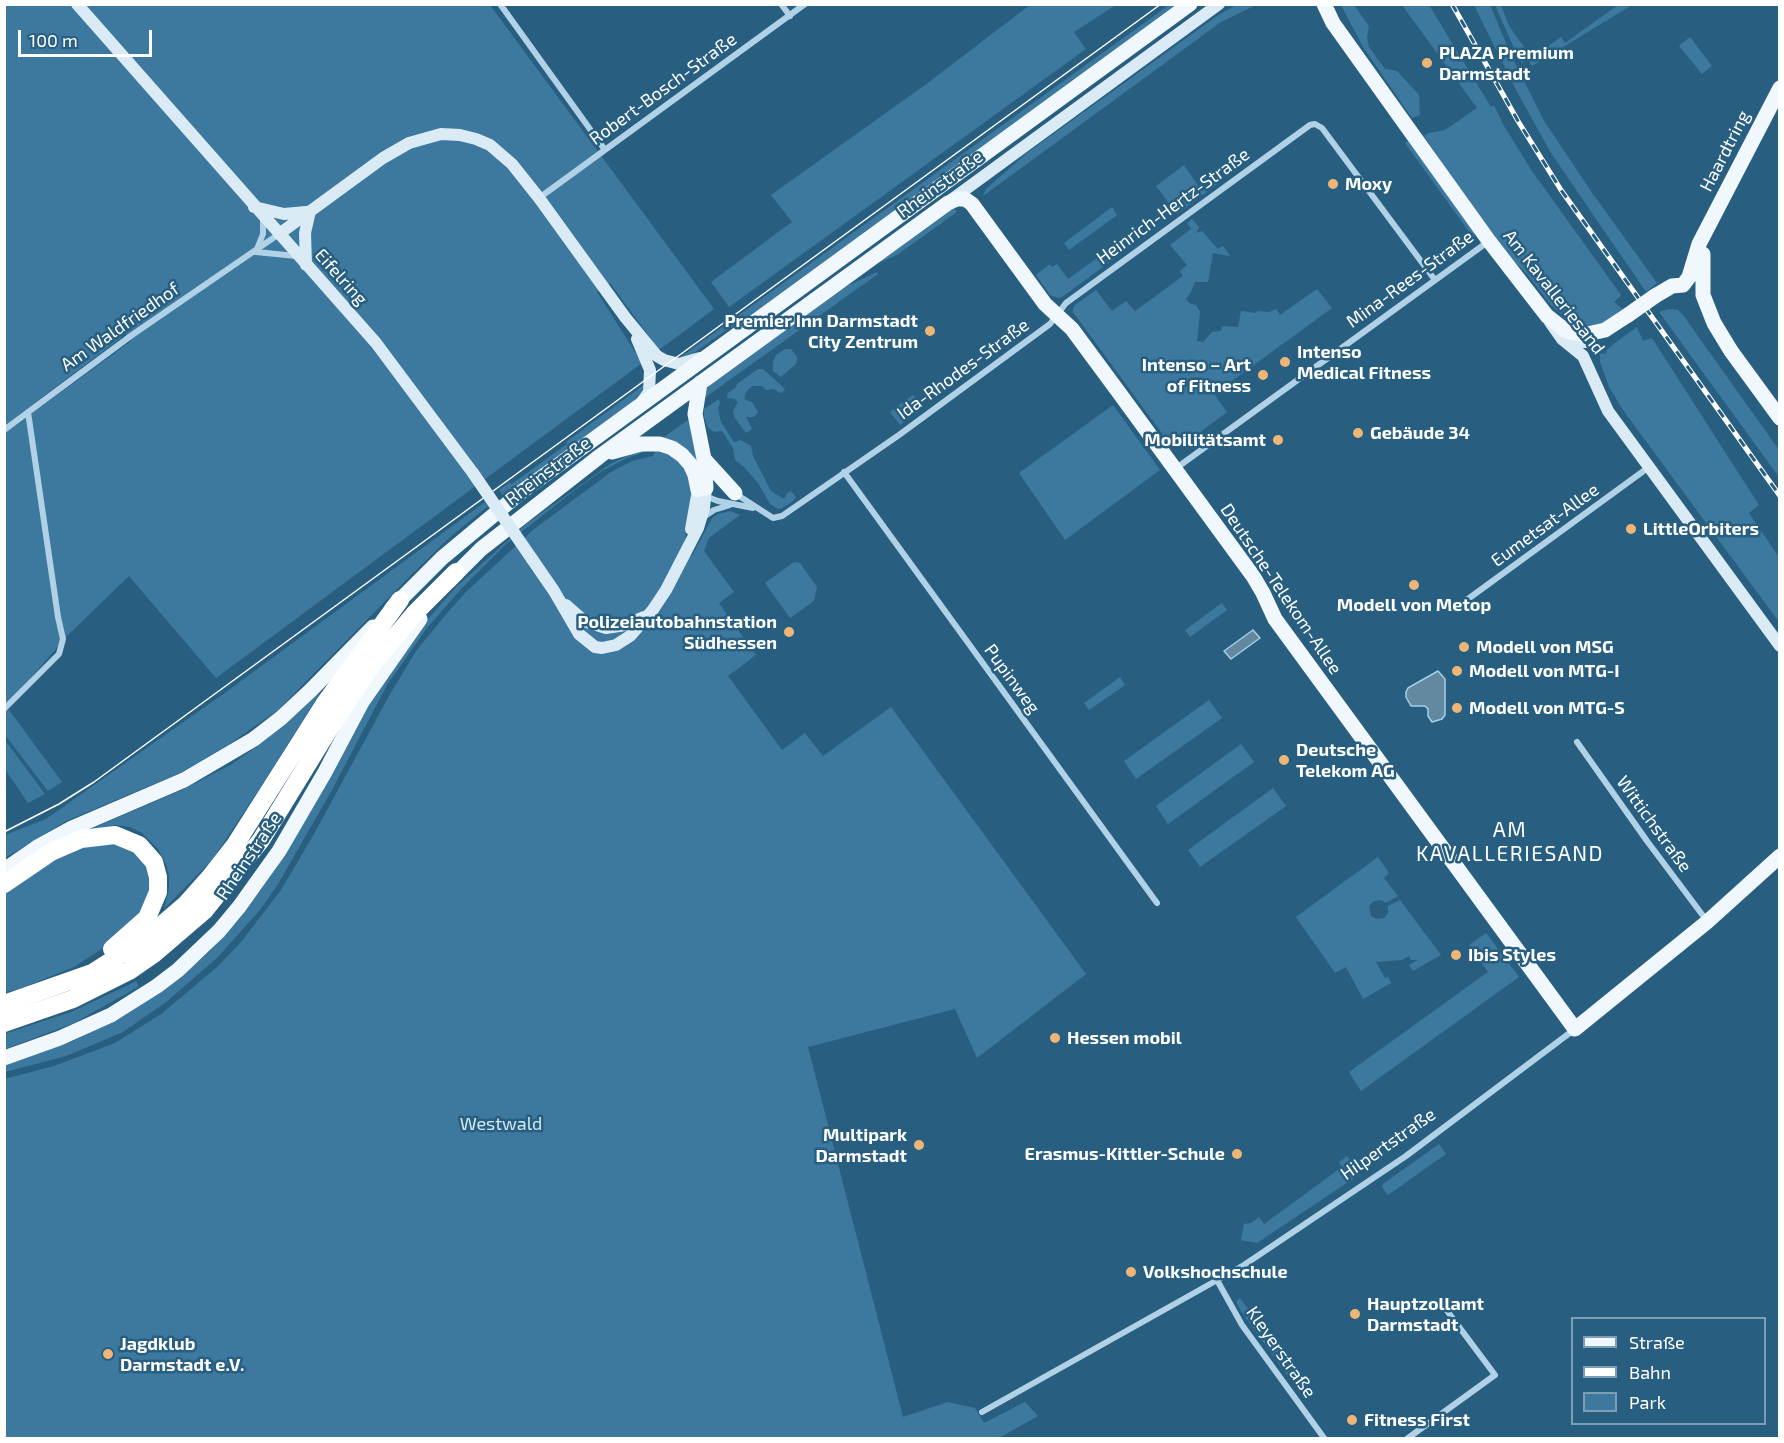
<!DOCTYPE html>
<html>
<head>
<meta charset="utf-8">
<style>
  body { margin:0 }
  #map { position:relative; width:1784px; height:1443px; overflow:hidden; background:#285f81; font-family:"Exo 2",sans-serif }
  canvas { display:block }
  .frame { position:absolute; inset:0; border:6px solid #fff; pointer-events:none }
  .legend { position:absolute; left:1571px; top:1317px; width:195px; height:108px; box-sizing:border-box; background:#285f81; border:2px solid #7e9fb3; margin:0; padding:8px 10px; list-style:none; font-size:18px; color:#fff }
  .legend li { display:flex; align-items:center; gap:12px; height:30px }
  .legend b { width:30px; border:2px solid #7e9fb3 }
  .scale { position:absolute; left:18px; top:30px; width:134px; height:27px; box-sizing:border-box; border:3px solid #fff; border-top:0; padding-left:8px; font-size:18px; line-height:21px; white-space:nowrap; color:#fff; -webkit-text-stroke:4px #285f81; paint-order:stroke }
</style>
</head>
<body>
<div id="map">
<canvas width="1784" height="1443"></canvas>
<div class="frame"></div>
<ul class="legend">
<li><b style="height:8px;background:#f1f8fd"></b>Straße</li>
<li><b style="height:8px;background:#fff"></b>Bahn</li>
<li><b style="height:16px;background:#3d799e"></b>Park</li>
</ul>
<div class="scale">100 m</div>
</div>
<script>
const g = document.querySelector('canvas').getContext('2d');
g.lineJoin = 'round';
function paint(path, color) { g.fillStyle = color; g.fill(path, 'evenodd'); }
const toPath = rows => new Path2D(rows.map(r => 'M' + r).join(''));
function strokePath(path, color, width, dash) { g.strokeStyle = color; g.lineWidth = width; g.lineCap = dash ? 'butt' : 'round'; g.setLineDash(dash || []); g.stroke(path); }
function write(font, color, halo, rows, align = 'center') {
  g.font = font + ' "Exo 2",sans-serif'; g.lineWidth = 5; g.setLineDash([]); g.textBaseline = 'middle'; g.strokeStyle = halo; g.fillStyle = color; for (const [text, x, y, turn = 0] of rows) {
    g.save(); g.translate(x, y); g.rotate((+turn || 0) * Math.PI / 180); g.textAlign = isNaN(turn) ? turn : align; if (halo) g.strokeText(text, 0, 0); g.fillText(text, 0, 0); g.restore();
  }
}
const green = toPath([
  [4,5,490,5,714,309,659,350,610,283,597,292,642,363,216,678,129,576,69,634,6,706,62,782,48,791,5,735,5,433,131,341,122,329,121,338,5,425],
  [1030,5,1116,5,1074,32,1086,49,729,307,711,282,792,222,771,195,925,85],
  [1169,5,1179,5,748,318,725,331,691,355,678,359],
  [1236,5,1256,5,1221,22,983,196,986,189,1027,153,1217,16],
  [1341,5,1354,5,1369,26,1367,37,1369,47,1385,69,1397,71,1419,95,1420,115,1412,118,1363,47],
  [1402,5,1429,5,1491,107,1494,105,1504,126,1532,171,1621,295,1614,302,1627,313,1605,323,1588,326,1572,323,1565,318,1551,305,1527,274,1511,259,1461,191,1424,136,1428,133,1445,130,1477,108],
  [1474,5,1490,5,1511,55,1543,119,1593,194,1657,283,1646,292,1551,153,1516,90],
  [1495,5,1501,5,1509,26,1532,58,1561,37,1565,43,1618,5,1632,5,1532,66,1527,59,1522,63,1517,55],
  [1690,37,1712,66,1702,74,1679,46],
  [1408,141,1474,232,1475,240,1405,143],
  [1184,165,1202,191,1220,178,1221,180,1219,183,1177,214,1156,186],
  [953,207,957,212,897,255,876,264],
  [1112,207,1117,215,1069,250,1064,243],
  [1192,219,1199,227,1196,233,1202,231,1218,249,1223,246,1230,256,1213,253,1208,282,1195,282,1191,292,1186,299,1189,303,1196,305,1200,312,1197,341,1203,342,1212,332,1221,331,1222,326,1238,327,1241,311,1256,313,1257,311,1269,312,1276,309,1280,315,1317,289,1332,308,1214,394,1227,412,1183,445,1175,448,1169,443,1073,312,1073,309,1075,305,1096,290,1112,311,1126,301,1135,311,1183,276,1180,271,1187,265,1170,245,1191,229,1187,223],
  [1108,250,1114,259,1062,297,1058,298,1050,295,1036,275,1050,264,1052,267,1057,264,1068,279],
  [877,272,878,274,700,401,704,392,713,382,845,287],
  [1669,309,1678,310,1683,315,1779,450,1779,477,1659,312],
  [1637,327,1643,341,1652,338,1759,505,1749,513,1779,557,1779,622,1623,410,1609,387,1600,362,1600,354,1603,353,1605,355,1607,350,1616,342],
  [785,349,791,349,797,357,796,364,781,377,773,371,773,362,776,355],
  [758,369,763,369,785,389,782,393,778,392,774,389,766,390,762,386,752,386,746,392,744,399,752,402,758,412,754,417,746,417,752,429,746,433,734,417,733,411,738,402,735,399,727,398,728,393,735,388,738,383],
  [645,384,642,391,632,403,503,496,499,490,509,483,512,484,567,444,566,442],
  [913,395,923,408,900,425,890,412],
  [719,399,720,403,718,408,721,422,734,442,741,440,751,446,753,456,771,491,784,499,787,493,791,491,796,497,792,502,782,508,778,509,770,504,758,483,744,467,735,460,733,448,722,431,714,432,708,428,704,417,704,409],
  [1113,405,1160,470,1065,540,1019,473],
  [691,418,702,469,664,437],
  [640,450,647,451,627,458,602,471,575,490,507,543,461,589,427,628,387,685,332,790,278,884,260,910,217,958,166,1002,123,1032,66,1056,5,1072,5,1065,71,1042,124,1016,168,986,208,953,241,917,275,870,378,687,420,628,456,587,525,525,610,464],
  [656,450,676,458,688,473,692,496,684,547,692,556,712,518,718,514,731,511,740,515,709,538,704,551,734,592,719,603,756,655,728,676,782,750,805,733,823,756,891,707,1086,974,977,1058,955,1009,808,1047,903,1417,948,1402,975,1408,984,1423,1025,1402,1038,1416,999,1438,5,1438,4,1079,54,1066,115,1043,161,1014,216,968,241,942,281,890,314,834,389,696,416,651,448,612,466,592,533,530,611,472,632,461,653,456],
  [485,502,488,506,448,539,412,574,278,710,228,745,180,773,66,821,5,858,5,835,46,819,226,692],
  [794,562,800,563,817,587,814,601,790,618,765,583],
  [1222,603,1227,610,1190,637,1185,630],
  [1120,677,1125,685,1089,710,1084,703],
  [322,690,258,791,212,860,164,909,169,889,169,876,166,864,158,849,142,833,130,827,116,825,86,831,182,790,232,764,266,740],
  [1209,700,1222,718,1136,779,1124,761],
  [5,740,45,794,28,803,5,769],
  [1241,744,1254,762,1168,824,1156,806],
  [1273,788,1286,806,1200,867,1188,850],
  [113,840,135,848,149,865,153,884,146,907,120,937,74,967,19,989,5,992,4,891,79,845],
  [1378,857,1389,873,1384,878,1398,896,1386,903,1381,900,1374,901,1369,906,1371,916,1377,919,1384,918,1388,913,1388,906,1400,900,1441,955,1413,971,1409,965,1418,960,1411,960,1409,956,1402,960,1376,962,1385,978,1388,977,1391,983,1363,999,1346,967,1335,973,1296,917],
  [1486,933,1519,977,1361,1091,1349,1072,1488,972,1469,945],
  [137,981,138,987,74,1023,5,1049,4,1034,71,1012],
  [1439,1144,1446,1154,1388,1195,1382,1187,1383,1184],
  [1347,1156,1360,1174,1257,1243,1241,1240,1244,1224,1251,1223,1259,1217,1264,1224,1342,1167,1339,1162],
  [1240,1298,1299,1379,1293,1382,1289,1378,1241,1311,1236,1301]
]);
const water = toPath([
  [1253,630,1260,638,1231,659,1224,651,1253,630],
  [1438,671,1445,679,1445,715,1442,719,1432,722,1428,716,1428,709,1425,706,1411,706,1406,697,1406,692,1408,688,1438,671]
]);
const street = toPath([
  [500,4,605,150],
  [781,4,790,16],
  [539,198,805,4],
  [257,249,263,234,263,219],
  [256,252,296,256],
  [4,430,132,335,279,234],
  [1175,469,1489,241],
  [844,472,1157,903],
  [736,494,773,518,782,516,899,435,1050,324,1066,303,1310,125,1315,124,1322,128,1435,280],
  [705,496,718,501,753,508],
  [702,518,714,510,730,505],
  [1457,607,1649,467],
  [4,709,59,654,63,639,58,617,28,412],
  [1577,742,1647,841,1707,921],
  [1217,1280,1242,1325,1324,1438],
  [982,1412,1244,1265,1406,1156,1575,1029],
  [1408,1438,1495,1375,1442,1304]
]);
const secondary = toPath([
  [77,4,376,343,473,473],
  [951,200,1219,4],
  [254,207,284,214,306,212],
  [279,234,383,158,409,143,441,134,460,135,476,139,490,145,512,164,539,198,625,317,657,356,664,360,679,364,700,358],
  [306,265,305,233,310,211],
  [1550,322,1562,339,1583,356,1608,411,1780,646],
  [1564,336,1574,342,1591,342],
  [637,339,650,370,649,392,641,403],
  [691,529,698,490],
  [532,559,554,591,579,634,595,647,602,648,616,645,630,636,652,611,666,590,698,528,704,508,706,488],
  [566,605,584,621,606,628,625,625,644,617]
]);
const primary = toPath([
  [1324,4,1333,23,1403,121,1489,241,1547,316,1566,331,1583,335,1605,330,1628,315],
  [1703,254,1703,295,1714,323,1731,351,1780,418],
  [1655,296,1672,286,1683,285,1689,277,1699,244,1780,88],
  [700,383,695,414,704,459,706,488],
  [612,452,641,444,660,444,672,448,682,455,690,464,695,475,698,490],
  [705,460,735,493],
  [449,581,481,549,600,456,948,203,957,199,965,199,972,204,1045,304,1072,329,1120,394,1253,576,1263,593,1275,619,1575,1029,1707,922,1780,856],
  [392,608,442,558,520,493,1190,4],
  [4,870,39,846,70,829,184,780,254,739,281,718,310,691,373,627],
  [4,1058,60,1038,111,1015,157,986,178,970,219,931,239,907,279,851,325,772,362,702,420,619]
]);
const highway = toPath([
  [4,884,51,852,81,839,115,835,139,845,154,862,158,877,158,892,147,918,112,949],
  [4,1004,92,973,144,940,186,904,210,877,235,845,325,703,400,600],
  [4,1023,73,999,129,971,155,953,204,911,261,840,331,726,372,665,415,613,456,572]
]);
const tram = toPath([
  [4,832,59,804,94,782,1161,4]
]);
const rail = toPath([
  [1452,4,1518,121,1561,190,1780,496]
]);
const secondaryBridge = toPath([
  [473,473,532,559]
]);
const primaryBridge = toPath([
  [1628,315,1655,296]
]);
const markers = [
  [1427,63,6,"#edb677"],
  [1333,184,6,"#edb677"],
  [930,331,6,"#edb677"],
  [1285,362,6,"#edb677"],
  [1263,375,6,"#edb677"],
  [1358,433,6,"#edb677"],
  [1278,440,6,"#edb677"],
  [1631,529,6,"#edb677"],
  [1414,585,6,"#edb677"],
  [789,632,6,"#edb677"],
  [1464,647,6,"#edb677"],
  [1457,671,6,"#edb677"],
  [1457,708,6,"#edb677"],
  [1284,760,6,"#edb677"],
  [1456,955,6,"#edb677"],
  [1055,1038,6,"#edb677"],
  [919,1145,6,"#edb677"],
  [1237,1154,6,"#edb677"],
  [1131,1272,6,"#edb677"],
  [1355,1314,6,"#edb677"],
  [108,1354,6,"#edb677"],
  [1352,1420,6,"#edb677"]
];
const poiNames = [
  ["PLAZA Premium",1439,53],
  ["Darmstadt",1439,74],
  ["Moxy",1345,184],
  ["Premier Inn Darmstadt",918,321,"right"],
  ["City Zentrum",918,342,"right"],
  ["Intenso",1297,352],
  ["Medical Fitness",1297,373],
  ["Intenso – Art",1251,365,"right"],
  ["of Fitness",1251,386,"right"],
  ["Gebäude 34",1370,433],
  ["Mobilitätsamt",1266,440,"right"],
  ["LittleOrbiters",1643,529],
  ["Modell von Metop",1414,605,"center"],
  ["Polizeiautobahnstation",777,622,"right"],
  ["Südhessen",777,643,"right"],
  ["Modell von MSG",1476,647],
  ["Modell von MTG-I",1469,671],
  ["Modell von MTG-S",1469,708],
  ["Deutsche",1296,750],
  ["Telekom AG",1296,771],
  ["Ibis Styles",1468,955],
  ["Hessen mobil",1067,1038],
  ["Multipark",907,1135,"right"],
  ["Darmstadt",907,1156,"right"],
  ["Erasmus-Kittler-Schule",1225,1154,"right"],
  ["Volkshochschule",1143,1272],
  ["Hauptzollamt",1367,1304],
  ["Darmstadt",1367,1325],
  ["Jagdklub",120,1344],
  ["Darmstadt e.V.",120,1365],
  ["Fitness First",1364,1420]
];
const streetNames = [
  ["Robert-Bosch-Straße",663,89,-36],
  ["Haardtring",1725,151,-63],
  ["Rheinstraße",940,184,-36],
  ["Heinrich-Hertz-Straße",1173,206,-36],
  ["Eifelring",341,277,48],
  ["Mina-Rees-Straße",1410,279,-36],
  ["Am Kavalleriesand",1554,292,52],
  ["Am Waldfriedhof",120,327,-35],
  ["Ida-Rhodes-Straße",963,369,-36],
  ["Rheinstraße",548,471,-37],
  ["Eumetsat-Allee",1545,525,-36],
  ["Deutsche-Telekom-Allee",1281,589,56],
  ["Pupinweg",1012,679,54],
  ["Wittichstraße",1654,824,54],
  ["Rheinstraße",249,856,-56],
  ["Hilpertstraße",1388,1144,-35],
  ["Kleyerstraße",1281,1352,55]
];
const parkNames = [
  ["Westwald",501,1124]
];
const quarterNames = [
  ["AM",1510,830],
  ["KAVALLERIESAND",1510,854]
];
paint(green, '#3d799e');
paint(water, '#6388a0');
strokePath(water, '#a5cfe6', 1.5);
strokePath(street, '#b1d2e6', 6);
strokePath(secondary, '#daebf6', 12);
strokePath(primary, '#f1f8fd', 15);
strokePath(highway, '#fff', 18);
strokePath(tram, '#fff', 1.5);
strokePath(rail, '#fff', 5);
strokePath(rail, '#285f81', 3, [9]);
strokePath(secondaryBridge, '#daebf6', 12);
strokePath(primaryBridge, '#f1f8fd', 15);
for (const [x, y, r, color] of markers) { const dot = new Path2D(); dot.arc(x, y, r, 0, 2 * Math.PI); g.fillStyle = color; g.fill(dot); strokePath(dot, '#285f81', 2); }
write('bold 18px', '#fff', '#285f81', poiNames, 'left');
write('18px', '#fff', '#285f81', streetNames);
write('18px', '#d3e8f5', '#285f81', parkNames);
g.letterSpacing = '1.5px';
write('21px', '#fff', '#285f81', quarterNames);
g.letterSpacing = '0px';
</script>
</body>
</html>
